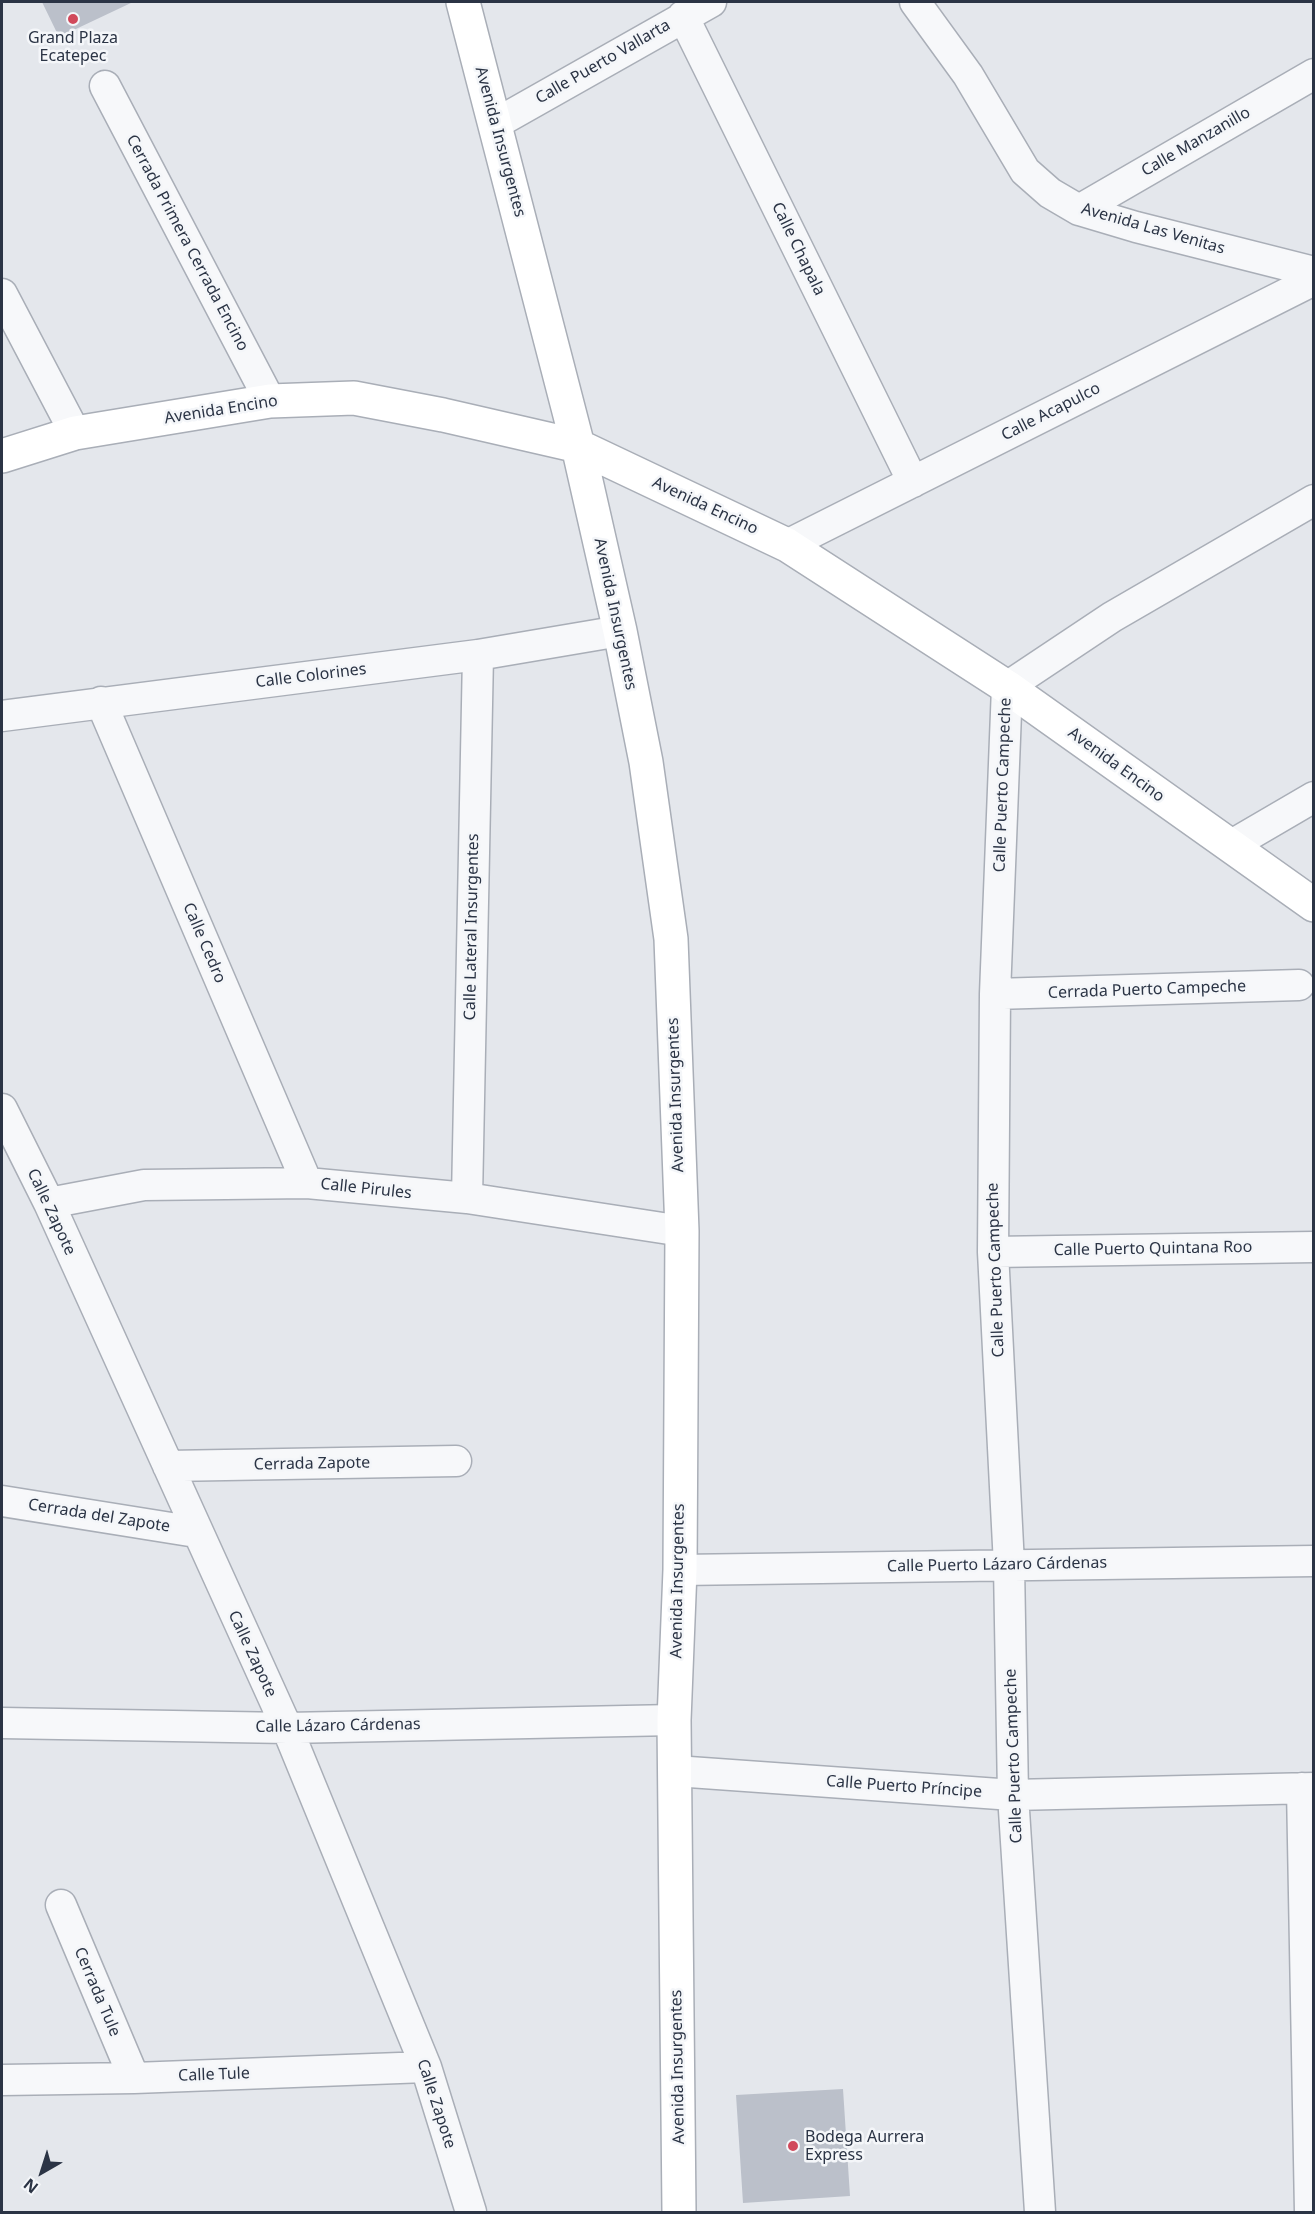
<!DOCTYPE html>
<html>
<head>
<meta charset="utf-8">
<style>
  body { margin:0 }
  #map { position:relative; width:1315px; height:2214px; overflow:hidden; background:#e4e7ec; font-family:"Noto Sans",sans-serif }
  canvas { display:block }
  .frame { position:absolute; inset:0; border:3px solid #2b3445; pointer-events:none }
  .north { position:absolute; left:12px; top:2142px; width:60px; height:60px; -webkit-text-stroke:4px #f4f6f9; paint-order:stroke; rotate:219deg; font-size:16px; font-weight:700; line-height:24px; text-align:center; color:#2b3445 }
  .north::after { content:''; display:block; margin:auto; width:21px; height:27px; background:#2b3445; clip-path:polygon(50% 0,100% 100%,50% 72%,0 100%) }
</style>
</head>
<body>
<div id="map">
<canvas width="1315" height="2214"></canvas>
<div class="frame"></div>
<div class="north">N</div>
</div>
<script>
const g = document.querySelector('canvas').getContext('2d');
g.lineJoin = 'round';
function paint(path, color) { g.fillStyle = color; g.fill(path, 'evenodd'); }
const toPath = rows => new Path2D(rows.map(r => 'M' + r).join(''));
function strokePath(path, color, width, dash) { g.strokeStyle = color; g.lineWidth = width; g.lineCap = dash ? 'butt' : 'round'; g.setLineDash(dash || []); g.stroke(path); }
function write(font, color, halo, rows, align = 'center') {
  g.font = font + ' "Noto Sans",sans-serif'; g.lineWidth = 5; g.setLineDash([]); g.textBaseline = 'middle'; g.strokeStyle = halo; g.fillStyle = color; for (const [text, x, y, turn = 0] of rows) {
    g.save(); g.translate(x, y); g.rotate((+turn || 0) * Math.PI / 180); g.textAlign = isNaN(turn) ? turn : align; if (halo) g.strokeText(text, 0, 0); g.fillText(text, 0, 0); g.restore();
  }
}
const building = toPath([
  [42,2,133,2,59,37],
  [843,2089,850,2196,743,2203,736,2095]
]);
const minor = toPath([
  [915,2,968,75,1025,171,1050,193,1079,210,1136,227,1314,272],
  [683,16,913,482],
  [105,86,270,401],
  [495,124,711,2],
  [1079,210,1314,74],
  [2,294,75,433],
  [787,545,1314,280],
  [101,702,307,1183],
  [2,716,478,655,620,631],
  [1230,846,1314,797],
  [995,994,1299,985],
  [2,1109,49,1203,287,1728,426,2067,471,2212],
  [467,1198,478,655],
  [49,1203,144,1185,307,1183,467,1198,682,1231],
  [993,1252,1314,1247],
  [168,1466,456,1461],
  [2,1501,196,1532],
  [680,1570,1314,1561],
  [2,1723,287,1728,674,1720],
  [675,1771,1013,1795,1314,1788],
  [1302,1788,1310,2212],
  [61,1905,134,2078],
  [2,2080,134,2078,426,2067],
  [1040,2212,1013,1795,1009,1565,993,1252,995,994,1007,687,1112,617,1314,500]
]);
const secondary = toPath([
  [463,2,578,446,620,631,646,762,671,939,682,1231,680,1570,674,1720,679,2212],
  [2,456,75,433,270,401,354,398,443,415,578,446,787,545,1007,687,1314,905]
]);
const markers = [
  [73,19,6,"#d1495b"],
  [793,2146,6,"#d1495b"]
];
const poiNames = [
  ["Grand Plaza",73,38],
  ["Ecatepec",73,56],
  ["Bodega Aurrera",805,2137,"left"],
  ["Express",805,2155,"left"]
];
const streetNames = [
  ["Calle Puerto Vallarta",603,62,-30],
  ["Avenida Insurgentes",500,142,75],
  ["Calle Manzanillo",1196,142,-30],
  ["Avenida Las Venitas",1153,229,16],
  ["Cerrada Primera Cerrada Encino",187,243,62],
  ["Calle Chapala",798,249,64],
  ["Avenida Encino",221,410,-9],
  ["Calle Acapulco",1051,412,-27],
  ["Avenida Encino",705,506,25],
  ["Avenida Insurgentes",615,614,78],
  ["Calle Colorines",311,676,-7],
  ["Avenida Encino",1116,765,36],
  ["Calle Puerto Campeche",1003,785,-88],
  ["Calle Lateral Insurgentes",472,927,-89],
  ["Calle Cedro",204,943,67],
  ["Cerrada Puerto Campeche",1147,990,-2],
  ["Avenida Insurgentes",676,1095,-92],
  ["Calle Pirules",366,1189,6],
  ["Calle Zapote",51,1212,65],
  ["Calle Puerto Quintana Roo",1153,1249,-1],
  ["Calle Puerto Campeche",996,1270,-92],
  ["Cerrada Zapote",312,1464,-1],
  ["Cerrada del Zapote",99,1516,9],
  ["Calle Puerto Lázaro Cárdenas",997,1565,-1],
  ["Avenida Insurgentes",678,1581,-89],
  ["Calle Zapote",252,1654,65],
  ["Calle Lázaro Cárdenas",338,1726,-1],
  ["Calle Puerto Campeche",1014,1756,-92],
  ["Calle Puerto Príncipe",904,1787,4],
  ["Cerrada Tule",97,1992,67],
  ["Avenida Insurgentes",678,2067,-91],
  ["Calle Tule",214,2075,-2],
  ["Calle Zapote",436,2104,72]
];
paint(building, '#bbc0ca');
strokePath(minor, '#a9aeb7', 33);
strokePath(secondary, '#a9aeb7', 36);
strokePath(minor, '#f7f8fa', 30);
strokePath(secondary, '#fff', 33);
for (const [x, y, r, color] of markers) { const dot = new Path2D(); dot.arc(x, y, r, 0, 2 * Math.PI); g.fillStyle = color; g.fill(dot); strokePath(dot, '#f4f6f9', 2); }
write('16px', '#2b3445', '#f4f6f9', poiNames);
write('16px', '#2b3445', '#f4f6f9', streetNames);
</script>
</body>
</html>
